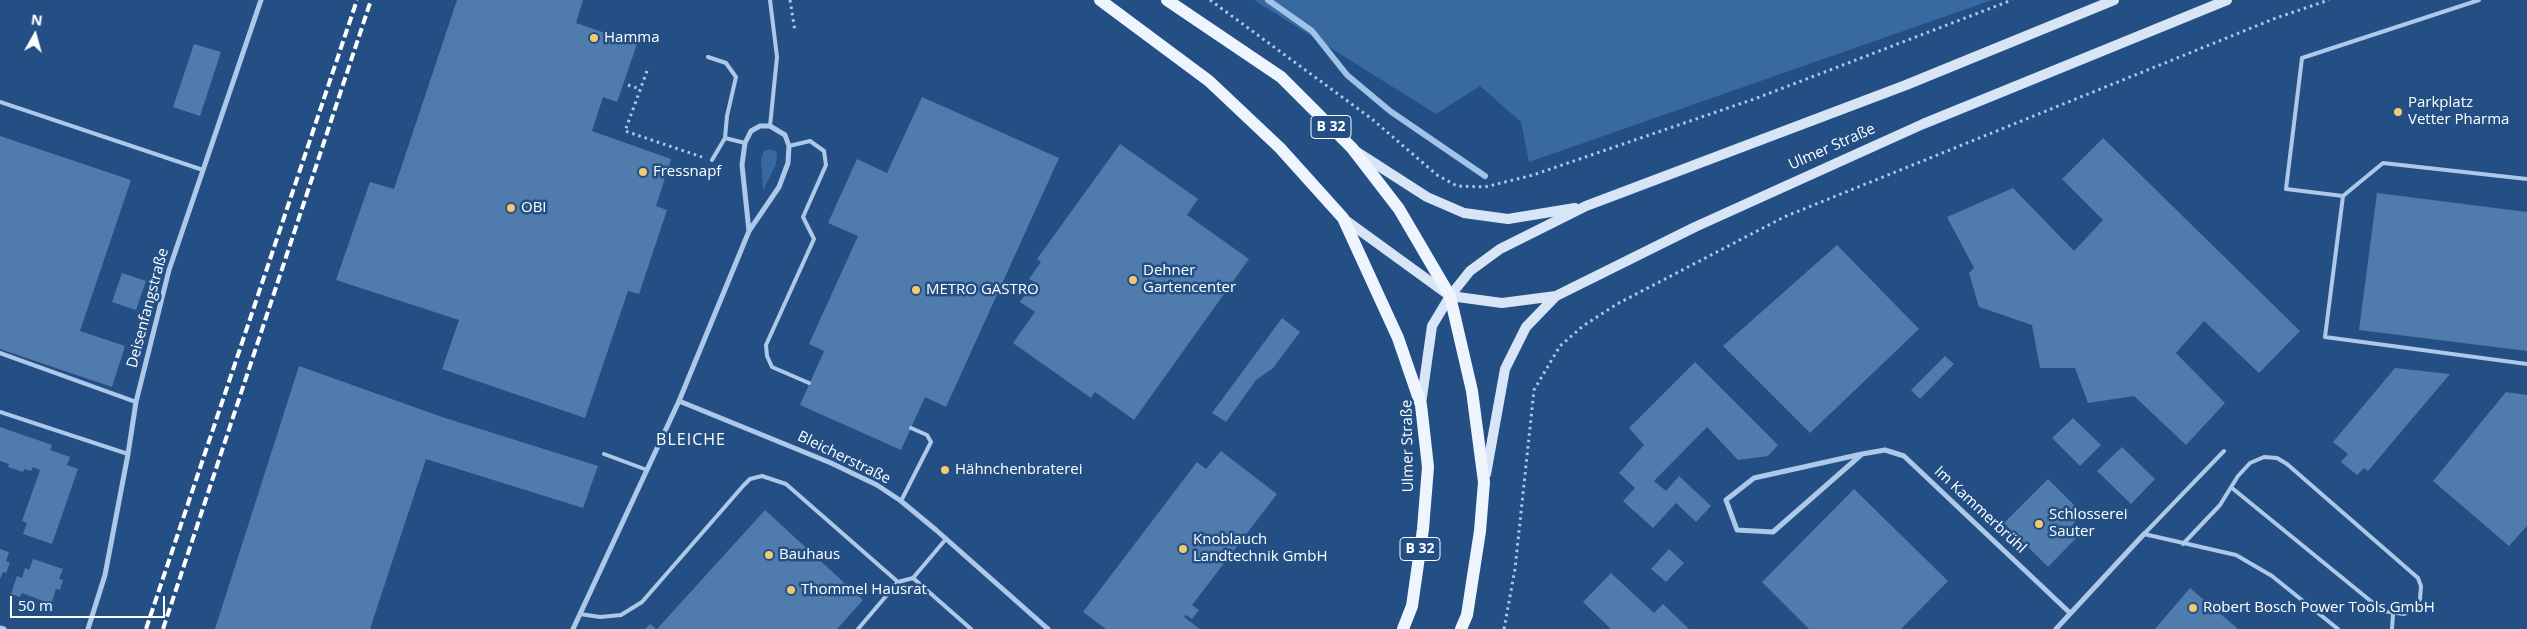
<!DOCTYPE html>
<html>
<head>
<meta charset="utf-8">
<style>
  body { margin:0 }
  #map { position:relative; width:2527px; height:629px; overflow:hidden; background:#244f84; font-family:"Open Sans",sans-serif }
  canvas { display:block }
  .north { position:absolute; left:10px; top:10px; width:50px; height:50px; -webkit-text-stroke:4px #244f84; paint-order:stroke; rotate:7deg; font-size:14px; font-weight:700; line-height:20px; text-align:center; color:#fff }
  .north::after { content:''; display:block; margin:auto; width:18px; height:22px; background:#fff; clip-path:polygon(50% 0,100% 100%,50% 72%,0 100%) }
  .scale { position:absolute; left:10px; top:596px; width:155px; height:22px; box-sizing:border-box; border:2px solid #fff; border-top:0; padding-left:6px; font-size:15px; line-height:18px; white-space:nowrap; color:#fff; -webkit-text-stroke:4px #244f84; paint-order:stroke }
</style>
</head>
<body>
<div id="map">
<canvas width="2527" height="629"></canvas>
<div class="north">N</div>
<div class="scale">50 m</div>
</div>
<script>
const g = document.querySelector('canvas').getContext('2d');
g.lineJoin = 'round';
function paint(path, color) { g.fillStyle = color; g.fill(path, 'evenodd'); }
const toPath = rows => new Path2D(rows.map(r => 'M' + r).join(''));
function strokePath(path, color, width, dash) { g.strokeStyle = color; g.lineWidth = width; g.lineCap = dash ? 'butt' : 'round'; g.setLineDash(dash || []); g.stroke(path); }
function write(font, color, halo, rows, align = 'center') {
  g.font = font + ' "Open Sans",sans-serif'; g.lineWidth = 5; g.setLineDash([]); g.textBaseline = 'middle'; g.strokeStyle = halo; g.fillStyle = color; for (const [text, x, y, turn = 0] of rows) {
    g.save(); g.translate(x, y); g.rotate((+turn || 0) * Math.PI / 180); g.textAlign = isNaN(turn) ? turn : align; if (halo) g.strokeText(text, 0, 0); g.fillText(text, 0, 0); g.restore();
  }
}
const green = toPath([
  [1254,0,1992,0,1529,162,1521,122,1480,86,1436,114],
  [770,149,777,152,776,164,763,191,761,159,764,151]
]);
const stream = toPath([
  [1268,0,1312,31,1347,75,1390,111,1485,176]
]);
const building = toPath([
  [457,0,583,0,576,23,637,44,617,102,603,97,592,131,671,159,656,206,667,210,639,294,628,291,585,418,442,369,459,320,336,280,370,182,394,189],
  [194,44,221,52,200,116,173,107],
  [922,97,1059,158,946,407,925,397,901,450,800,405,824,351,809,344,858,236,828,223,857,159,887,173],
  [0,136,131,180,80,331,125,346,112,387,0,349],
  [2103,138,2300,331,2259,373,2204,321,2176,353,2225,403,2186,445,2134,396,2088,403,2075,368,2040,368,2032,325,1979,307,1969,273,1974,268,1947,217,2013,188,2074,251,2103,220,2062,179],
  [1120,144,1198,199,1187,215,1249,259,1134,420,1095,392,1091,398,1013,343,1035,312,1020,302,1034,282,1029,279,1041,262,1037,259],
  [2377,193,2527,212,2527,351,2359,330],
  [1837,245,1919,329,1810,433,1723,346],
  [122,273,146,281,136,310,112,302],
  [1282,318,1300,332,1273,368,1256,380,1226,422,1212,413],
  [1945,356,1954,364,1920,399,1911,390],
  [1695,362,1778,445,1768,456,1738,460,1707,427,1654,481,1666,491,1679,476,1711,506,1696,522,1676,503,1653,528,1623,501,1635,488,1619,473,1644,445,1629,428],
  [299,366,442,417,598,466,583,508,426,459,370,629,215,629],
  [2395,368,2450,374,2368,471,2364,468,2357,475,2341,462,2348,454,2333,442],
  [2506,392,2527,395,2527,526,2509,546,2433,481],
  [2073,418,2101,445,2080,466,2052,438],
  [0,427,52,445,50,450,70,457,67,465,78,469,52,544,23,534,27,523,22,521,40,470,33,467,31,471,24,469,23,472,8,467,9,464,0,461],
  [2122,447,2155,479,2131,504,2097,471],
  [1221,451,1277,494,1192,605,1199,610,1192,619,1186,615,1184,617,1200,629,1106,629,1083,612,1197,462,1206,469],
  [2048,479,2083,514,2072,525,2080,534,2048,567,2004,523],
  [1854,489,1948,581,1901,629,1809,629,1762,582],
  [765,510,863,600,837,629,657,629],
  [0,549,9,552,6,561,10,563,6,573,3,572,0,579],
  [1669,549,1684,563,1666,582,1651,569],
  [33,559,63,569,59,579,63,580,60,590,56,589,51,604,22,593,20,597,11,594,17,576,22,578,25,568,29,570],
  [1611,573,1654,613,1663,604,1689,629,1611,629,1583,602],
  [2190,588,2238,629,2155,629],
  [650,624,656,629,645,629]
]);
const path = toPath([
  [790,0,795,31],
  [1210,0,1372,119,1437,175,1457,186,1485,187,1533,175,1757,98,2012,0],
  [647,71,625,131,702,157],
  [628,85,640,89],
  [1504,629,1515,569,1534,390,1560,346,1583,326,1617,304,1784,217,2276,18,2329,0]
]);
const service = toPath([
  [770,0,777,57,770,126],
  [708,57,726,63,736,77,727,116,725,138,712,160],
  [0,102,203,170],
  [725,138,745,143],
  [789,146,810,141,824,151,826,165,803,217,814,239,766,345,767,356,772,367,809,383],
  [2527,179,2383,163,2343,196,2325,337,2527,364],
  [2343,196,2286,189,2302,58,2479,0],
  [0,353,136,402],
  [0,412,128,454],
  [2224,451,2144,534,2236,555,2272,576,2338,629],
  [604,454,647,470],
  [901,501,931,442,927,435,911,428],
  [2183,544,2220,505,2238,476,2250,463,2264,457,2277,458,2287,464,2418,578,2421,586,2420,599,2414,609,2404,614,2383,611,2232,488],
  [913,578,971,629],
  [580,614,600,617,621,615,642,602,743,486,750,479,762,476,786,484,898,582],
  [858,629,898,582,913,578,946,539],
  [2392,629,2393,614]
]);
const minor = toPath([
  [679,401,749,231,779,187,788,163,789,146,785,135,770,126,760,126,751,131,745,143,742,165,749,231],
  [1862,454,1754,478,1726,500,1737,530,1773,532,1862,454,1885,450,1904,456,2070,613],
  [0,628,4,629],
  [88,629,105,575,128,454,136,402,169,270,261,0],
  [573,629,679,401,831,463,877,485,901,501,936,530,1048,629],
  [2056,629,2144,534]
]);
const secondary = toPath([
  [1357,152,1427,197,1464,213,1508,219,1575,208],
  [1344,219,1450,296,1502,303,1556,296,1695,227,1923,124,2227,0],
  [1421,404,1432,326,1450,296,1470,271,1500,249,1586,206,1906,85,2114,0],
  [1486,474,1505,369,1526,327,1556,296]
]);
const primary = toPath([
  [1100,0,1209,81,1280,148,1343,218,1398,338,1421,405,1428,467,1423,529,1412,606,1403,629],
  [1167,0,1281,77,1352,148,1399,209,1450,296,1472,391,1484,482,1480,531,1467,615,1461,629]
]);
const rail = toPath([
  [146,629,357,0],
  [163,629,371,0]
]);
const markers = [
  [594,38,5,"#f2cb70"],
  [2398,112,5,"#f2cb70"],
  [643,172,5,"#f2cb70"],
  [511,208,5,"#f2cb70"],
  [1133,280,5,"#f2cb70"],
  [916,290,5,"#f2cb70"],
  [945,470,5,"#f2cb70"],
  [2039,524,5,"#f2cb70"],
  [1183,549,5,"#f2cb70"],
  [769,555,5,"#f2cb70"],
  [791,590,5,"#f2cb70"],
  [2193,608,5,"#f2cb70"]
];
const shields = [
  [1331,127,40],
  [1420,549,40]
];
const shieldNames = [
  ["B 32",1331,127],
  ["B 32",1420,549]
];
const poiNames = [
  ["Hamma",604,38],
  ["Parkplatz",2408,103],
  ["Vetter Pharma",2408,120],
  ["Fressnapf",653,172],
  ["OBI",521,208],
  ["Dehner",1143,271],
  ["Gartencenter",1143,288],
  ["METRO GASTRO",926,290],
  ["Hähnchenbraterei",955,470],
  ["Schlosserei",2049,515],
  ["Sauter",2049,532],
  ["Knoblauch",1193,540],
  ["Landtechnik GmbH",1193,557],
  ["Bauhaus",779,555],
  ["Thommel Hausrat",801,590],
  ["Robert Bosch Power Tools GmbH",2203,608]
];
const streetNames = [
  ["Ulmer Straße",1832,147,-24],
  ["Deisenfangstraße",148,308,-75],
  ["Ulmer Straße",1408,446,-91],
  ["Bleicherstraße",844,458,26],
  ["Im Kammerbrühl",1980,510,43]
];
const neighbourhoodNames = [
  ["BLEICHE",691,440]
];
paint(green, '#3869a0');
strokePath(stream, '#a1c3e9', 6);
paint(building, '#507bad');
strokePath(path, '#adc8e8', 3, [2.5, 4]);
strokePath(service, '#adc8e8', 4);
strokePath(minor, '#adc8e8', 5);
strokePath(secondary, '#d7e5f7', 10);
strokePath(primary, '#eff5fe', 12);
strokePath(rail, '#fff', 4, [9, 4]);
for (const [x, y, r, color] of markers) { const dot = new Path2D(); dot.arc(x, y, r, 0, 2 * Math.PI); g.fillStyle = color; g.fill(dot); strokePath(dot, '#244f84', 2); }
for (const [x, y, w] of shields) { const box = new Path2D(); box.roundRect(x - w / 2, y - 11.5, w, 23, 4); g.fillStyle = '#244f84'; g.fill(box); strokePath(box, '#fff', 1); }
write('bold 14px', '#fff', null, shieldNames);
write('15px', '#fff', '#244f84', poiNames, 'left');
write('15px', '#fff', '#244f84', streetNames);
g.letterSpacing = '1px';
write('16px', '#fff', '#244f84', neighbourhoodNames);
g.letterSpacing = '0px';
</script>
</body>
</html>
